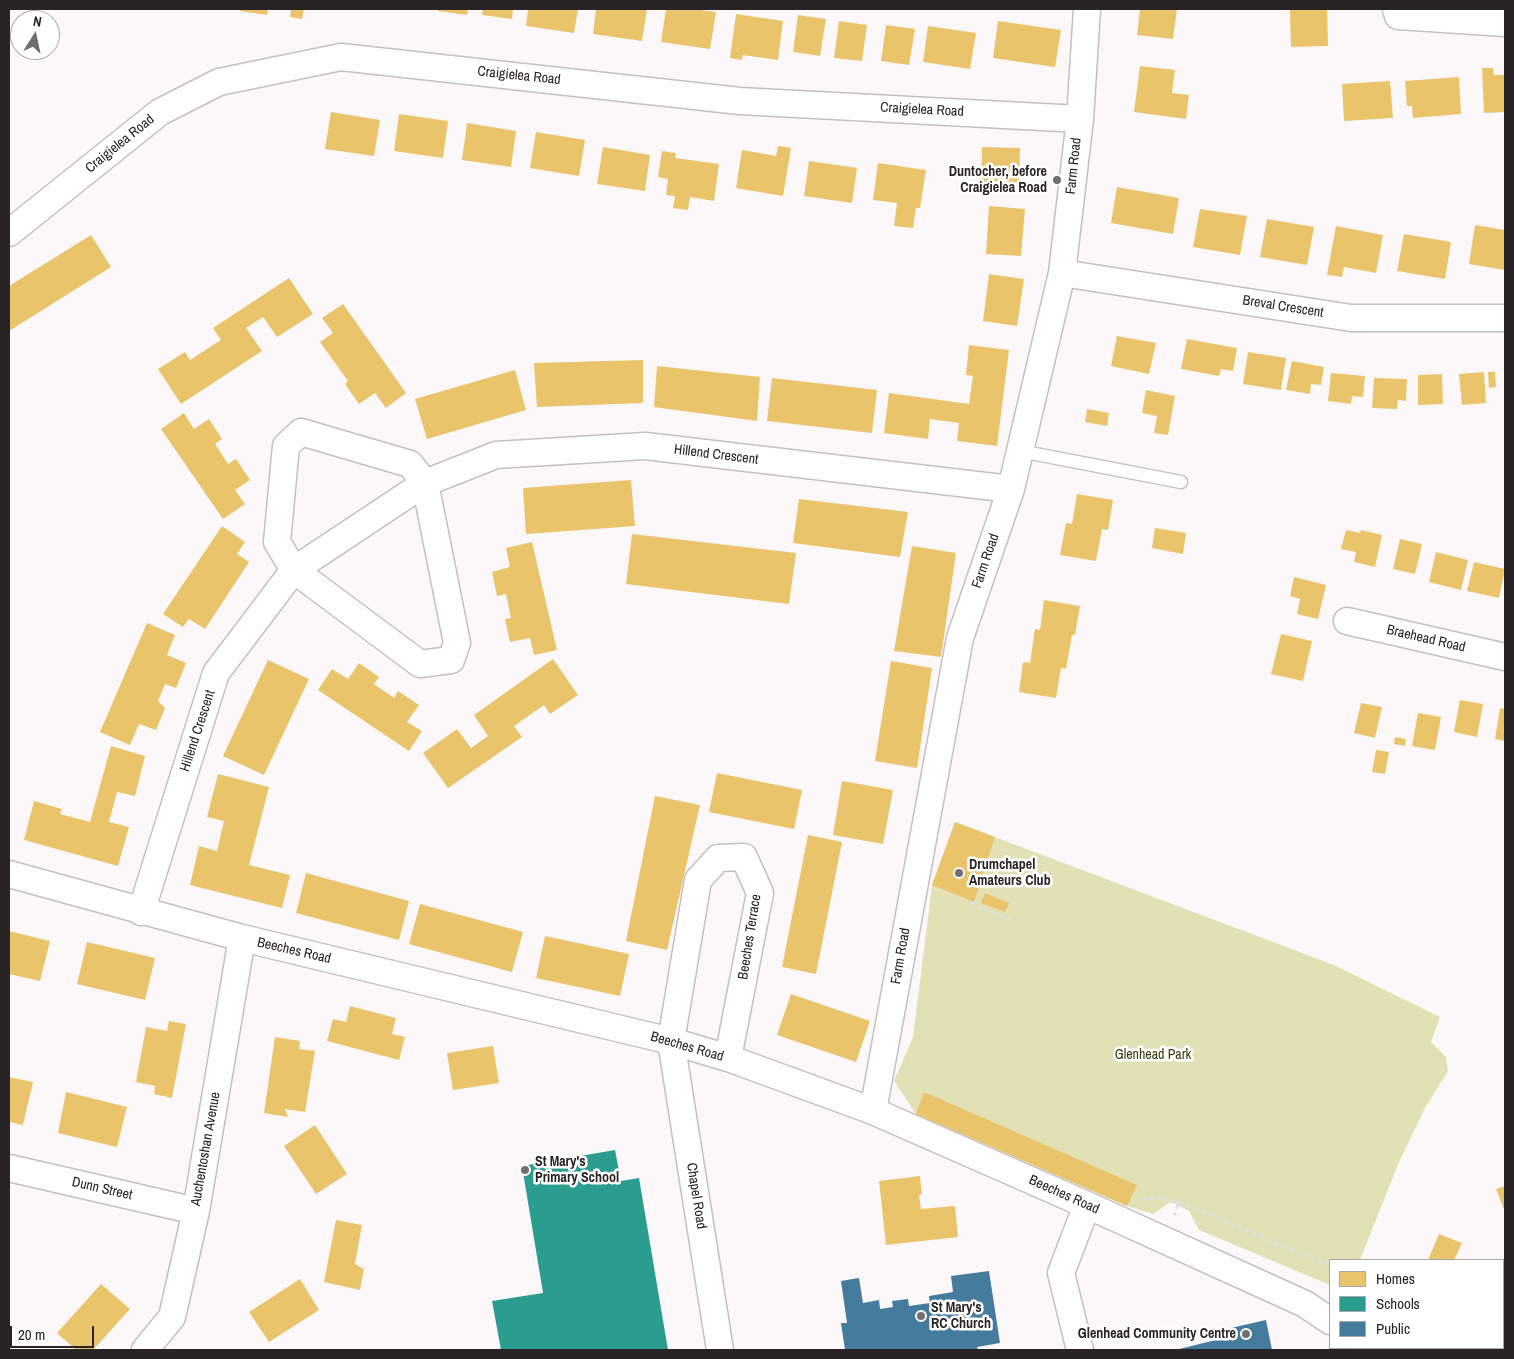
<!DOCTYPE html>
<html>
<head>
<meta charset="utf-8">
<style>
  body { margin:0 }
  #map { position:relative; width:1514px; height:1359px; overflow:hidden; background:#fcf8fa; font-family:"Archivo Narrow",sans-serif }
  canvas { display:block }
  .frame { position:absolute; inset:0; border:10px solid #282325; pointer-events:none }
  .legend { position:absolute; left:1329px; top:1259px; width:175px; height:90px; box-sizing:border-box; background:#fff; border:1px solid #a9a7a8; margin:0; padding:6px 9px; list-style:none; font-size:15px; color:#282325 }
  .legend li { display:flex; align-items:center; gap:10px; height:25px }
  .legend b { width:25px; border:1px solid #a9a7a8 }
  .north { position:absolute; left:10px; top:10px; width:50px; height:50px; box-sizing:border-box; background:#fff; border:1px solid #a9a7a8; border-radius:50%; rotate:10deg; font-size:14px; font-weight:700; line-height:20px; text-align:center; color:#282325 }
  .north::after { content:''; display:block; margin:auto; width:18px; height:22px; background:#726e70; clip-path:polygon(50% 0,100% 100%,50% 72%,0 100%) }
  .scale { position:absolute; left:10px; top:1326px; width:84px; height:22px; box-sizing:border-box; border:2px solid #282325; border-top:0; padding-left:6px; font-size:15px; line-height:18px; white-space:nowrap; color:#282325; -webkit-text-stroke:4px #fff; paint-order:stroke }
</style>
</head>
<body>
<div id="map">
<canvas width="1514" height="1359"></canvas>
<div class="frame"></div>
<ul class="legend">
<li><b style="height:14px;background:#e9c46a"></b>Homes</li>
<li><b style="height:14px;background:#2a9d8f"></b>Schools</li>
<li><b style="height:14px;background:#457b9d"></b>Public</li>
</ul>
<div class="north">N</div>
<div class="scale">20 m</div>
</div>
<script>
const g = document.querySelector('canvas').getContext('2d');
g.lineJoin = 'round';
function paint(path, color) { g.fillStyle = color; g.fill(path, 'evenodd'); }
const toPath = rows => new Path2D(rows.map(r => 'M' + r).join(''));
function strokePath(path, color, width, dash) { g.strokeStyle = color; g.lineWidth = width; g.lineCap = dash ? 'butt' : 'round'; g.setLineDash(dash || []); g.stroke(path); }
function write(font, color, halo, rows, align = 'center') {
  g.font = font + ' "Archivo Narrow",sans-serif'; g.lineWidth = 5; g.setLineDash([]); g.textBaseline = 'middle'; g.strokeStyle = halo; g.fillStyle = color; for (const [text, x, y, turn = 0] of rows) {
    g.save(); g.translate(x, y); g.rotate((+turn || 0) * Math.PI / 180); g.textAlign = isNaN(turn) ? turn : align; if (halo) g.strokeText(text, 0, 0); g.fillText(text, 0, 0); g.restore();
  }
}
const green = toPath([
  [955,822,1334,965,1440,1017,1431,1042,1446,1057,1448,1071,1425,1108,1399,1162,1360,1260,1330,1260,1330,1285,1199,1230,1189,1211,1171,1202,1153,1214,1127,1206,916,1114,894,1081,913,1037,932,885]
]);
const homes = toPath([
  [241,9,268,9,267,15,240,11],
  [287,9,304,9,302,19,290,17,291,10,287,10],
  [438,9,468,9,467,15,438,11],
  [483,9,513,9,512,19,482,15],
  [528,9,578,9,574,33,526,26],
  [596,9,647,9,642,41,593,34],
  [666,9,693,9,716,12,710,49,661,42],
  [1140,9,1177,9,1173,39,1137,35],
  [1290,9,1327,9,1328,46,1291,47],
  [736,14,783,21,778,60,743,55,742,60,730,58],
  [798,15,826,19,820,56,793,52],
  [839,21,867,25,862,61,834,58],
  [998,21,1061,30,1055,67,993,58],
  [886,25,915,29,909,65,881,61],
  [928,26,976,33,970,69,923,62],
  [1140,66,1175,70,1172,93,1189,95,1186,119,1134,112],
  [1482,68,1493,68,1494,75,1505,75,1505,112,1484,113],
  [1459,77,1461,114,1413,118,1412,106,1407,106,1405,81],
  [1390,81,1393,118,1344,121,1342,84],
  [331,112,380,120,374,156,325,149],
  [399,114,448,121,443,158,394,151],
  [467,123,516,131,511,167,462,160],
  [536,132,585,140,579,176,530,168],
  [778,146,791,148,783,196,736,188,742,150,776,156],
  [603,147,650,155,645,191,597,184],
  [982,147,1020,148,1019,191,981,190],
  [662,151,676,153,675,158,719,164,714,201,690,197,688,210,673,208,675,196,666,195,668,179,658,177],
  [809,161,857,168,852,203,804,196],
  [878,163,926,170,920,208,916,208,913,228,894,226,897,203,873,200],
  [1117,187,1179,198,1173,234,1111,223],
  [989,206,1025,209,1021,256,986,254],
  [1200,209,1247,216,1240,255,1193,247],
  [1267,219,1314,227,1307,265,1260,257],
  [1475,225,1505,230,1505,270,1469,264],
  [1336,226,1383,235,1376,273,1344,267,1342,277,1327,275],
  [1404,234,1451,242,1445,279,1397,271],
  [91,235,111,267,9,331,9,286],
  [989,274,1024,279,1017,326,983,321],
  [289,278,313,314,277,337,263,317,246,328,262,351,181,404,158,369,185,352,190,360,221,340,213,328],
  [343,304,406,393,386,408,375,393,359,404,345,384,348,381,320,342,333,333,322,318],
  [1117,336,1156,343,1149,374,1111,366],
  [1187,339,1237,348,1233,371,1221,369,1219,376,1181,369],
  [969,345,1009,350,997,446,957,441,959,423,930,419,928,439,884,433,889,393,969,404,973,376,966,375],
  [1248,352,1286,358,1281,390,1243,384],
  [643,360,643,403,537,407,534,363],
  [1292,361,1324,367,1321,385,1311,384,1310,394,1286,390],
  [657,366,760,377,757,421,654,407],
  [515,370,526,410,427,439,415,399],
  [1484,372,1486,403,1462,405,1459,374],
  [1488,372,1495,372,1496,387,1489,388],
  [1331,373,1365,376,1363,397,1352,396,1351,404,1328,401],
  [1442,374,1443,404,1418,405,1418,375],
  [772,378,877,390,872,433,767,421],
  [1374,378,1407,379,1406,401,1398,400,1397,409,1372,408],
  [1146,390,1175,396,1168,435,1154,433,1157,416,1142,413],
  [1087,409,1109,413,1107,426,1085,422],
  [184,413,194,429,209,419,222,439,215,444,228,464,236,459,250,480,235,490,245,504,223,519,161,429],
  [631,480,635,526,526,534,523,488],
  [1077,494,1113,500,1108,530,1102,529,1096,561,1060,555,1066,523,1072,524],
  [799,499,908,512,900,557,793,543],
  [222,526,245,542,237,554,249,562,205,629,189,619,183,627,163,614],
  [1155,528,1186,533,1183,554,1152,548],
  [1346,530,1360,533,1361,530,1382,535,1375,567,1354,562,1356,552,1341,549],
  [632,534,796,553,789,604,626,584],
  [1400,539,1422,544,1415,574,1393,569],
  [532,542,557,650,534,655,530,638,510,642,505,619,511,618,506,594,497,596,492,572,510,567,506,548],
  [912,546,956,553,941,657,894,651],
  [1436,552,1468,560,1461,590,1429,582],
  [1474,562,1505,569,1499,598,1467,591],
  [1294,577,1326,585,1318,619,1297,614,1300,599,1290,596],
  [1044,600,1080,606,1075,635,1072,635,1066,669,1061,668,1056,698,1019,692,1023,662,1030,663,1035,629,1040,630],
  [147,623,175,635,167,655,186,663,176,688,165,684,158,701,165,708,156,730,139,724,130,745,100,732],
  [1281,634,1312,641,1303,681,1271,674],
  [553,659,578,695,550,714,544,705,514,726,522,737,448,788,423,753,457,729,471,748,488,736,474,715],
  [268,660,309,679,264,775,223,756],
  [891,661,932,668,917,768,875,761],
  [359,663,379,677,374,684,394,698,398,691,419,705,407,722,422,731,409,751,318,690,332,669,348,679],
  [1460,700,1483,704,1477,737,1454,732],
  [1361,703,1382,707,1375,738,1354,733],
  [1500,708,1505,709,1505,741,1495,739],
  [1418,713,1441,717,1435,750,1412,746],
  [1395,737,1406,739,1405,746,1394,744],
  [111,746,145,756,135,796,117,792,109,822,129,827,118,866,24,840,34,801,62,809,60,814,90,822],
  [1376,750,1389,752,1385,774,1372,772],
  [717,773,802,790,794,829,709,812],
  [218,774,269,787,249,865,290,875,282,908,190,885,199,846,217,851,224,821,207,817],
  [842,781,893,790,883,844,833,835],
  [655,796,700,805,667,950,626,941],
  [955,822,995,837,974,902,932,885],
  [808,835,842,842,816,974,782,967],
  [306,873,409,901,399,940,296,913],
  [985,893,1009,903,1005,912,981,903],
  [420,904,523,932,512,972,409,944],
  [9,931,50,941,40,981,9,974],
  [545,936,629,954,620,996,536,978],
  [87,942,155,958,145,1000,77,984],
  [791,994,870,1021,856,1062,777,1035],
  [350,1006,396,1018,392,1034,405,1037,399,1060,327,1041,333,1019,346,1022],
  [169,1021,186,1024,172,1098,154,1094,155,1086,136,1082,146,1027,167,1031],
  [275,1037,300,1041,299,1049,315,1051,305,1112,285,1109,288,1117,264,1113],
  [493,1046,499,1083,453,1090,447,1053],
  [9,1077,33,1082,23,1125,9,1122],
  [66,1092,127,1107,117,1147,58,1133],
  [924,1092,1137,1185,1127,1206,916,1114],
  [315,1125,347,1174,316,1194,284,1146],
  [920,1176,922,1194,919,1195,921,1209,955,1206,958,1237,886,1245,879,1181],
  [1505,1186,1505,1212,1496,1189],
  [336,1220,362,1225,355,1264,364,1269,360,1290,324,1282],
  [1439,1234,1462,1243,1454,1260,1428,1260],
  [300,1279,319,1310,269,1342,249,1312],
  [101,1284,130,1309,93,1350,76,1350,57,1333]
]);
const schools = toPath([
  [615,1150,621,1181,639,1178,668,1350,501,1350,492,1301,543,1293,522,1166]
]);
const public = toPath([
  [989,1271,1000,1343,977,1347,978,1350,845,1350,841,1323,847,1323,841,1281,859,1278,863,1303,879,1300,880,1309,893,1307,892,1301,908,1299,909,1306,930,1303,929,1296,953,1292,951,1276],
  [1266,1320,1272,1350,1175,1350,1224,1338,1222,1330]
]);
const path = toPath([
  [974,902,973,905,1014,921],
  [1143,1200,1147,1198,1164,1199,1179,1202,1174,1215],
  [1179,1202,1318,1261,1330,1264]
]);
const lane = toPath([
  [1020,451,1181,482]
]);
const street = toPath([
  [1396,9,1398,16,1505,23],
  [9,233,160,112,219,82,341,57,740,101,1080,119],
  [1062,273,1351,318,1505,318],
  [301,432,410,464,425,483,457,643,451,660,420,664,294,570,277,542,286,446,301,432],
  [1347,621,1505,657],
  [9,874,242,938,671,1041,728,1058,873,1111,1087,1205,1305,1304,1330,1321],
  [141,912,216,673,294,570,425,483,496,455,645,446,1011,489],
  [873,1111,960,638,1011,489,1062,273,1080,119,1087,9],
  [9,1168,196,1211],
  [1503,1326,1505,1324],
  [1368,1348,1371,1350],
  [145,1350,172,1317,196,1211,242,938],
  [720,1350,671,1041,698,880,718,858,744,857,760,893,728,1058],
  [1080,1350,1061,1273,1087,1205],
  [1477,1350,1480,1348]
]);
const markers = [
  [1057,180,5,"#726e70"],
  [959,873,5,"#726e70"],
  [525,1170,5,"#726e70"],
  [921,1316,5,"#726e70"],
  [1246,1334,5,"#726e70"]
];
const streetNames = [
  ["Craigielea Road",519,76,6],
  ["Craigielea Road",922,110,3],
  ["Craigielea Road",120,144,-39],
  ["Farm Road",1074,166,-84],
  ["Breval Crescent",1283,307,9],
  ["Hillend Crescent",716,455,7],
  ["Farm Road",986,561,-71],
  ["Braehead Road",1426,639,13],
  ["Hillend Crescent",198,731,-72],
  ["Beeches Terrace",750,937,-81],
  ["Beeches Road",294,951,13],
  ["Farm Road",901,956,-80],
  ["Beeches Road",687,1047,16],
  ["Auchentoshan Avenue",206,1149,-80],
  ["Dunn Street",102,1189,13],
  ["Beeches Road",1064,1195,24],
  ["Chapel Road",696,1196,81]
];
const poiNames = [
  ["Duntocher, before",1047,172,"right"],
  ["Craigielea Road",1047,188,"right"],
  ["Drumchapel",969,865],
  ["Amateurs Club",969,881],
  ["St Mary's",535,1162],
  ["Primary School",535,1178],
  ["St Mary's",931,1308],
  ["RC Church",931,1324],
  ["Glenhead Community Centre",1236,1334,"right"]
];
const parkNames = [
  ["Glenhead Park",1153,1055]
];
paint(green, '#e2e1b6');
paint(homes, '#e9c46a');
paint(schools, '#2a9d8f');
paint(public, '#457b9d');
strokePath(lane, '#c4c0c2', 15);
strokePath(street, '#c4c0c2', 29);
strokePath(path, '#e1dfe0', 3, [4, 4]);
strokePath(lane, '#fffefe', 12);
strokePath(street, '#fffefe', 26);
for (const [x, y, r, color] of markers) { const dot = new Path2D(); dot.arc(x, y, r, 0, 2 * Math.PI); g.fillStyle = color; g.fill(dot); strokePath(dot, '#fff', 2); }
write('14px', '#282325', '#fff', streetNames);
write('bold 14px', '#282325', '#fff', poiNames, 'left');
write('14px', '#3a3a0f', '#fff', parkNames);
</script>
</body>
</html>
